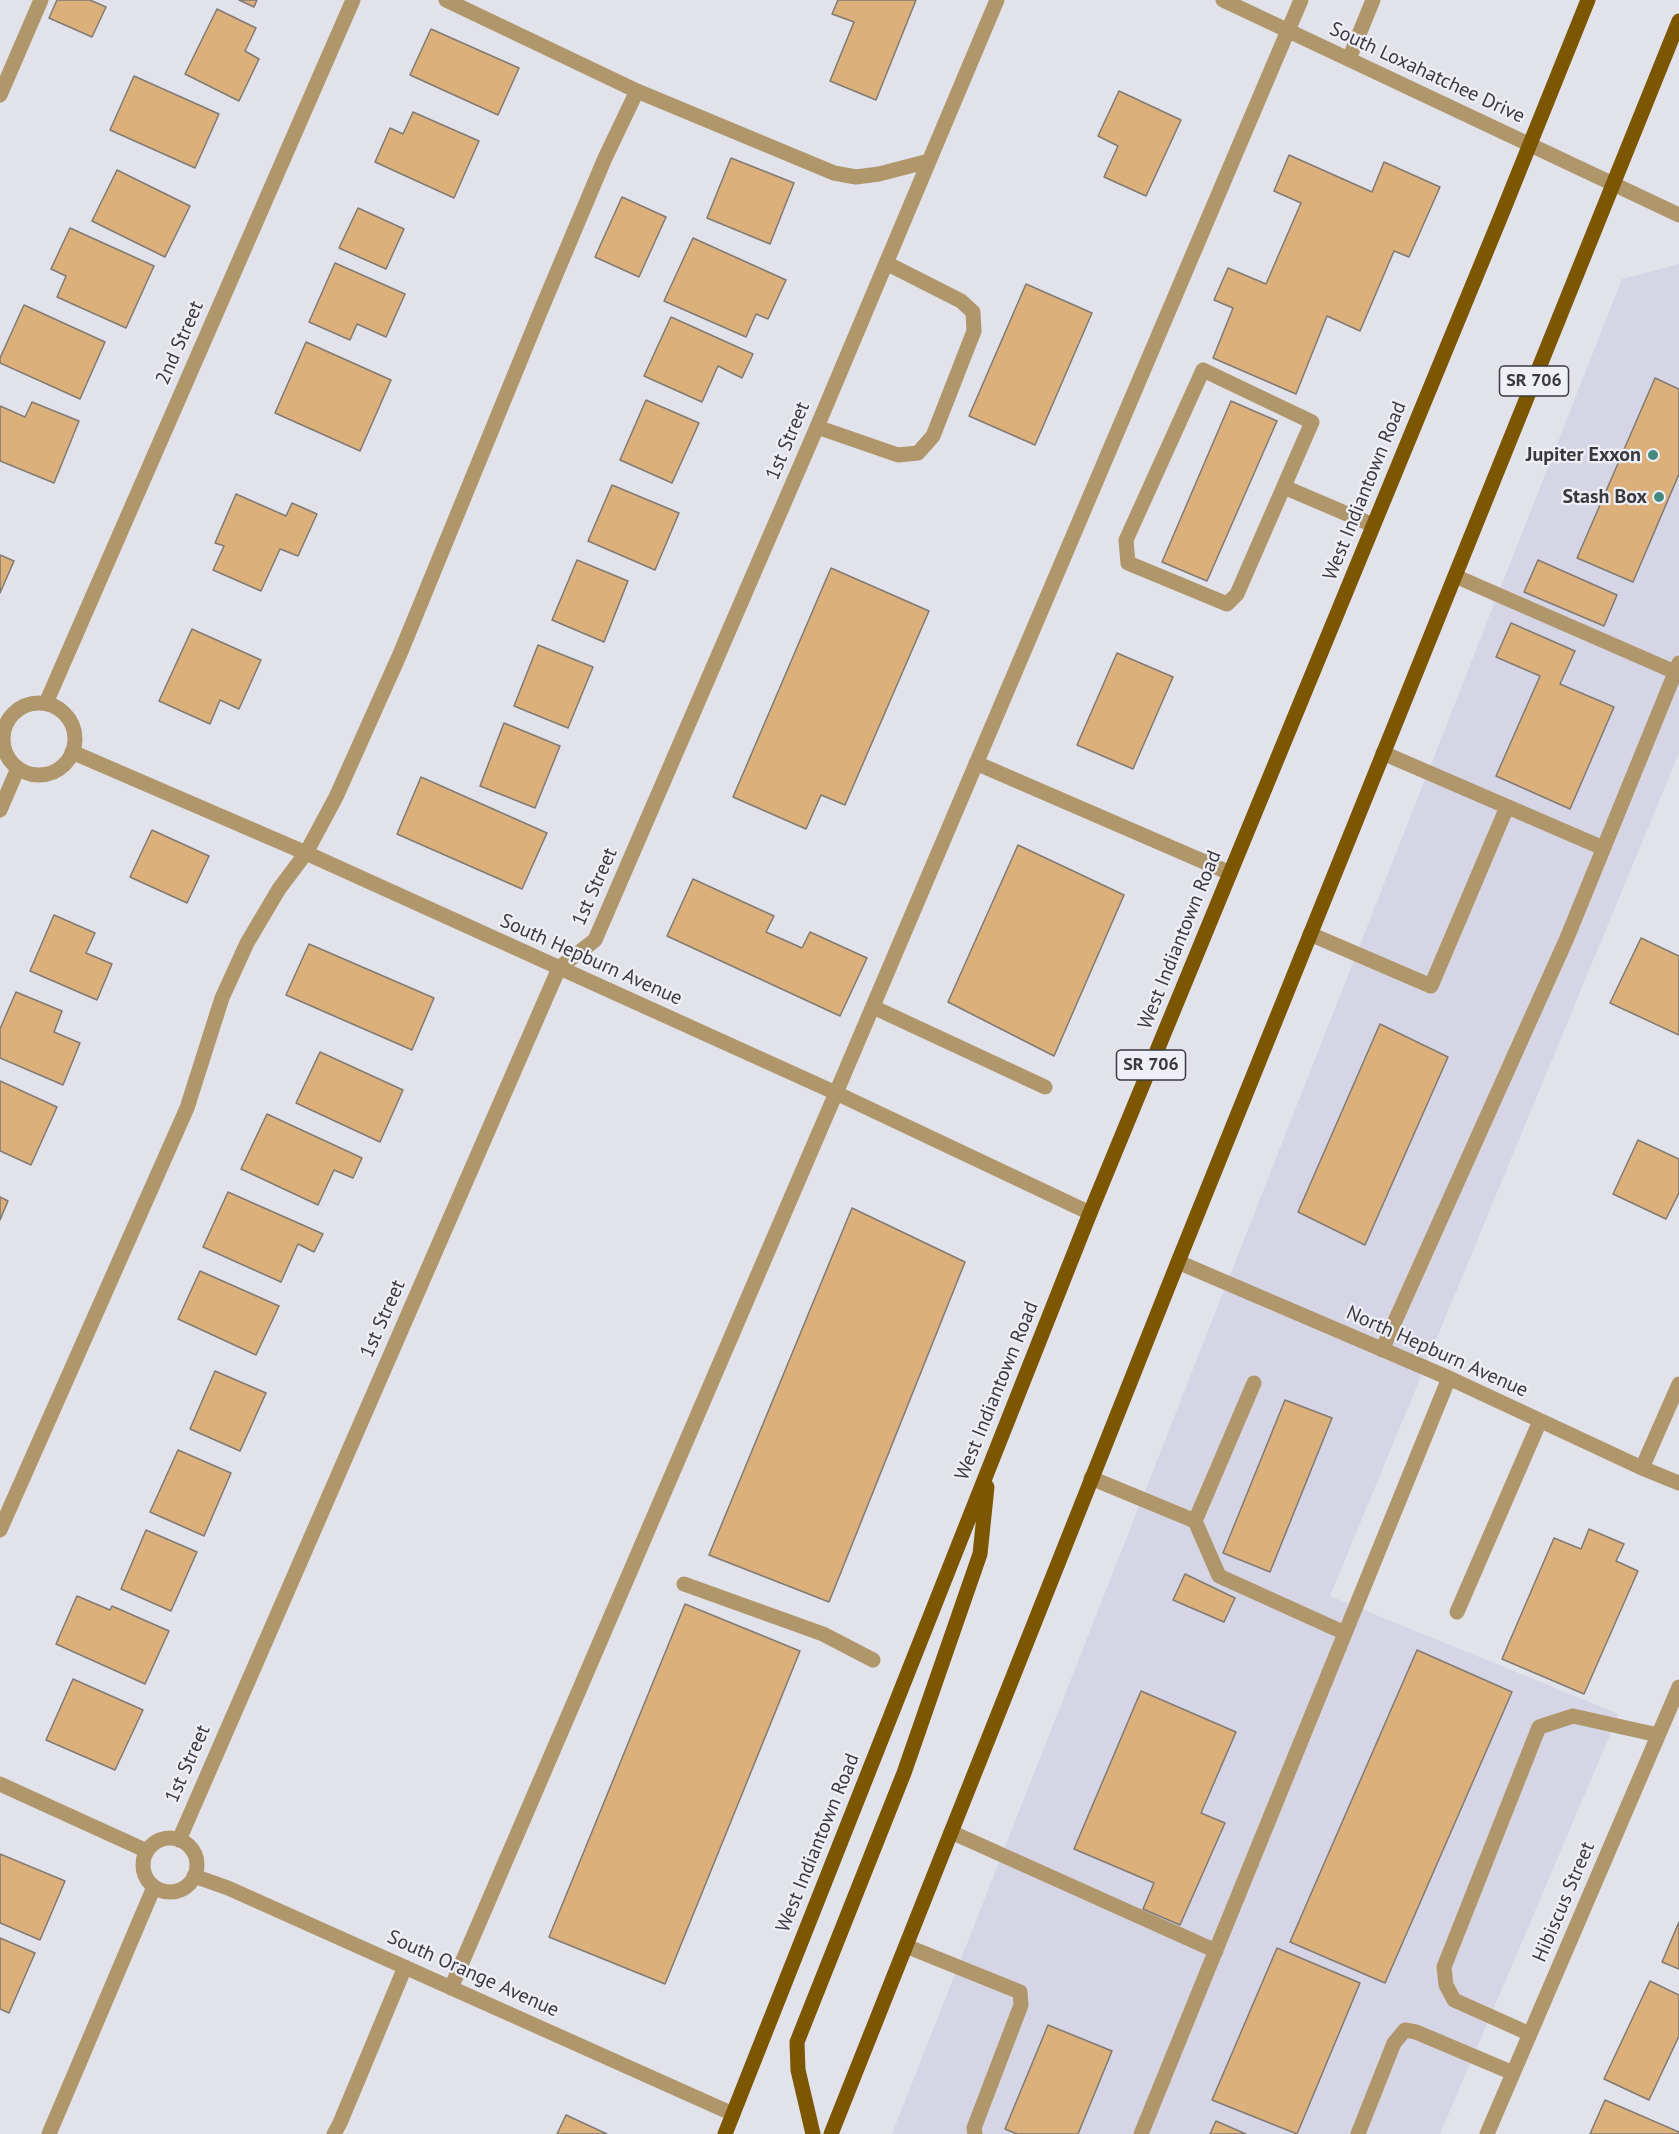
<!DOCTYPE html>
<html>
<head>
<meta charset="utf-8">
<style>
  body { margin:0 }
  canvas { display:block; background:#e2e2eb }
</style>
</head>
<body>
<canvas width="1679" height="2134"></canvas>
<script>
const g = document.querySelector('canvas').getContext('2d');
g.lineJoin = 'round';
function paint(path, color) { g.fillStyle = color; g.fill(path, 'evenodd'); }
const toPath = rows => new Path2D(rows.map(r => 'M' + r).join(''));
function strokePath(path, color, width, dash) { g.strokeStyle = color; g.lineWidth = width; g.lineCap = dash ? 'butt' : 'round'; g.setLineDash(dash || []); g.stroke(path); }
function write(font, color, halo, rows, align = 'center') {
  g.font = font + ' "PT Sans",sans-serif'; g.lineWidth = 4.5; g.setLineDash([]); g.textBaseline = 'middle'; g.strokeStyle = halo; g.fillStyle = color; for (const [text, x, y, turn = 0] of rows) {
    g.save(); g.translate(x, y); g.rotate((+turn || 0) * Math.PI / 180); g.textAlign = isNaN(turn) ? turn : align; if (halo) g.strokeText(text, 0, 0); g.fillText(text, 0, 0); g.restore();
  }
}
const built = toPath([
  [1679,264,1679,753,1330,1596,1619,1714,1440,2134,892,2134,1622,279]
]);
const building = toPath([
  [57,0,90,0,106,7,92,37,49,18,57,0],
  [239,0,257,0,254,7,239,0],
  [838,0,916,0,876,100,830,81,854,22,832,14,838,0],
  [217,9,256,28,245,51,259,59,239,101,185,74,217,9],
  [431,29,519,68,498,115,410,75,431,29],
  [134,76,219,114,195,168,110,130,134,76],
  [1119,91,1181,120,1146,196,1104,177,1118,146,1098,136,1119,91],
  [413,112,479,141,454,198,375,162,390,128,403,134,413,112],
  [1289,155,1372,192,1384,162,1440,187,1409,257,1394,251,1360,331,1327,316,1296,394,1213,358,1233,308,1214,300,1228,268,1266,284,1301,203,1274,191,1289,155],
  [731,158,794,183,770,244,707,218,731,158],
  [117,170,190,206,165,257,92,221,117,170],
  [622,197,666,217,639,277,595,257,622,197],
  [358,208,404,229,386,269,339,248,358,208],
  [70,228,154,266,126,328,57,297,66,276,51,269,70,228],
  [693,238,786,280,768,319,756,314,746,337,664,301,693,238],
  [335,263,405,294,386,337,357,324,350,340,309,322,335,263],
  [1026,284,1092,313,1035,445,969,416,1026,284],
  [24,305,105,342,80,399,0,363,0,358,24,305],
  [671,317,753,354,742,378,718,366,702,402,644,376,671,317],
  [306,342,391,380,360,451,275,413,306,342],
  [1655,378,1679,389,1679,474,1633,582,1577,558,1655,378],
  [646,400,699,423,672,483,620,460,646,400],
  [1231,401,1277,421,1207,581,1162,562,1231,401],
  [32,402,79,421,54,483,0,461,0,406,25,417,32,402],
  [612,485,679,513,655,570,588,541,612,485],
  [236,494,286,516,292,503,317,514,298,556,280,549,261,591,213,570,224,546,215,543,236,494],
  [0,555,14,561,0,593,0,555],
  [577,560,628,581,604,642,552,620,577,560],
  [1538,560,1617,595,1604,626,1524,592,1538,560],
  [831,568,929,611,845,805,821,795,806,829,733,797,831,568],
  [1511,623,1575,651,1560,684,1614,707,1570,809,1496,776,1540,676,1496,657,1511,623],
  [192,629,261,660,239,709,220,700,210,724,159,701,192,629],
  [538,645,593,667,568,728,514,706,538,645],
  [1117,653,1173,677,1133,769,1077,745,1117,653],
  [504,723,560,746,535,808,480,786,504,723],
  [421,777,547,833,522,889,397,834,421,777],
  [152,830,209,856,187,903,130,877,152,830],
  [1018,845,1124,895,1054,1056,948,1002,1018,845],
  [693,879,774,916,766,932,802,948,810,932,867,958,840,1016,667,936,693,879],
  [54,915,95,933,86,953,112,964,97,1000,30,971,54,915],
  [1641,938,1679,956,1679,1035,1610,1003,1641,938],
  [309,944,434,998,412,1050,286,995,309,944],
  [16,992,62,1011,54,1032,80,1043,63,1085,0,1058,0,1029,16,992],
  [1380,1024,1448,1057,1365,1245,1298,1212,1380,1024],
  [320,1052,403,1090,380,1142,296,1103,320,1052],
  [0,1081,57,1107,31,1165,0,1151,0,1081],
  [267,1114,362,1158,353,1178,334,1170,318,1205,241,1169,267,1114],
  [1638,1140,1679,1159,1679,1193,1666,1219,1613,1194,1638,1140],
  [228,1192,323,1234,314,1252,298,1244,281,1282,203,1247,228,1192],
  [0,1197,8,1201,0,1220,0,1197],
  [852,1208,965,1262,829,1602,709,1555,852,1208],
  [200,1271,279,1306,256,1355,178,1319,200,1271],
  [215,1371,266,1393,240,1451,190,1429,215,1371],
  [1285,1400,1332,1418,1270,1572,1223,1553,1285,1400],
  [178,1450,231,1473,204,1536,150,1512,178,1450],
  [1589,1529,1624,1544,1616,1561,1638,1571,1584,1694,1502,1659,1554,1538,1581,1549,1589,1529],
  [146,1530,197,1552,171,1611,121,1589,146,1530],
  [1185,1574,1235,1598,1224,1622,1173,1600,1185,1574],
  [77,1596,110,1610,112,1606,169,1631,145,1684,56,1644,77,1596],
  [685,1604,800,1651,665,1984,549,1937,685,1604],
  [1417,1650,1512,1692,1385,1983,1290,1942,1417,1650],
  [73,1679,143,1710,115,1770,46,1740,73,1679],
  [1141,1691,1236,1732,1201,1813,1225,1823,1180,1925,1143,1909,1154,1883,1074,1849,1141,1691],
  [0,1854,65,1881,40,1940,0,1923,0,1854],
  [1679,1922,1679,1969,1662,1962,1679,1922],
  [0,1938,35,1953,9,2013,0,2009,0,1938],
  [1277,1948,1360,1983,1297,2134,1212,2100,1277,1948],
  [1650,1981,1679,1995,1679,2036,1649,2100,1604,2079,1650,1981],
  [1048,2025,1112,2051,1078,2134,1017,2134,1005,2129,1048,2025],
  [1605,2100,1679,2132,1679,2134,1590,2134,1605,2100],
  [566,2115,607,2134,557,2134,566,2115],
  [1216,2121,1246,2134,1210,2134,1216,2121]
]);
const minor = toPath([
  [446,0,637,91],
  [1223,0,1679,215],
  [1349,59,1373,0],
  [0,95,41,0],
  [1203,370,1312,422,1237,594,1227,604,1128,563,1126,540,1203,370],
  [817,427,898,455,918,453,933,436,974,331,973,312,961,301,886,263],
  [1284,487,1373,525],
  [1455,576,1675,672],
  [46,703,353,0],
  '3 739a36 36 0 1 1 72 0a36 36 0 1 1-72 0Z',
  [72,752,306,853,836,1093,1090,1213],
  [1383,753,1603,848],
  [976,763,1230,873],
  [0,810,18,768],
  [1310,934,1431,986,1507,807],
  [873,1007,1045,1087],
  [1178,1262,1449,1378,1642,1468,1679,1483],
  [1382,1350,1567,938,1679,663],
  [1642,1468,1679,1384],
  [1091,1478,1195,1521,1254,1383],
  [1195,1521,1219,1576,1345,1633],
  [0,1530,187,1108,222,998,247,943,279,889,306,853,336,797,400,654,541,310,605,158,637,91,834,173,856,177,879,174,929,161],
  [684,1584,823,1634,873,1660],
  [1457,1612,1540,1421],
  [0,1784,147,1851],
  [951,1832,1216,1951],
  '143 1865a27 27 0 1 1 54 0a27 27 0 1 1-54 0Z',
  [179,1840,559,968,595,940,817,427,997,0],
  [194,1876,228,1888,733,2114],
  [906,1946,1020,1992,1021,2005,974,2128,975,2134],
  [451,1988,836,1093,1301,0],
  [1530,2034,1454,2000,1446,1985,1444,1967,1539,1727,1573,1716,1658,1735],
  [49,2134,154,1887],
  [334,2134,340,2123,405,1967],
  [1141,2134,1449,1378],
  [1358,2134,1394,2043,1405,2030,1416,2032,1513,2073],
  [1487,2134,1679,1687]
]);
const major = toPath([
  [725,2134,1090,1213,1501,216,1588,0],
  [813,2134,798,2070,797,2042,904,1773,980,1554,987,1487],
  [831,2134,1178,1262,1679,21]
]);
const markers = [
  [1653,455,6,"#458a81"],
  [1659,497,6,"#458a81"]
];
const shields = [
  [1534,381,69],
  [1151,1065,69]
];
const shieldNames = [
  ["SR 706",1534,381],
  ["SR 706",1151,1065]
];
const streetNames = [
  ["South Loxahatchee Drive",1427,73,25],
  ["2nd Street",180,343,-66],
  ["1st Street",788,441,-67],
  ["West Indiantown Road",1365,491,-68],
  ["1st Street",595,887,-66],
  ["West Indiantown Road",1180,940,-68],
  ["South Hepburn Avenue",591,960,24],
  ["1st Street",383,1319,-66],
  ["North Hepburn Avenue",1437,1352,24],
  ["West Indiantown Road",997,1391,-68],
  ["1st Street",188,1764,-66],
  ["West Indiantown Road",818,1843,-68],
  ["Hibiscus Street",1564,1902,-67],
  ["South Orange Avenue",473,1974,24]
];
const poiNames = [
  ["Jupiter Exxon",1641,455],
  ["Stash Box",1647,497]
];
paint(built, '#d6d5e5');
paint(building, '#dcb07a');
strokePath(building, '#807a74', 1.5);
strokePath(minor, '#b0966b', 15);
strokePath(major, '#7c5600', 15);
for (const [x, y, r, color] of markers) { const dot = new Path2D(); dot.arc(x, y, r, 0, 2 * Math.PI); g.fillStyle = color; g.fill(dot); strokePath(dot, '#efeff8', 2); }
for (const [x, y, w] of shields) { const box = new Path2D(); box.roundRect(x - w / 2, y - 15, w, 30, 4.5); g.fillStyle = '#efeff8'; g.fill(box); strokePath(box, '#3a3a3e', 1.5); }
write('bold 18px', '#3a3a3e', null, shieldNames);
write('20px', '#3a3a3e', '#efeff8', streetNames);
write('bold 20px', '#3a3a3e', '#efeff8', poiNames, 'right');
</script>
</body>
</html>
